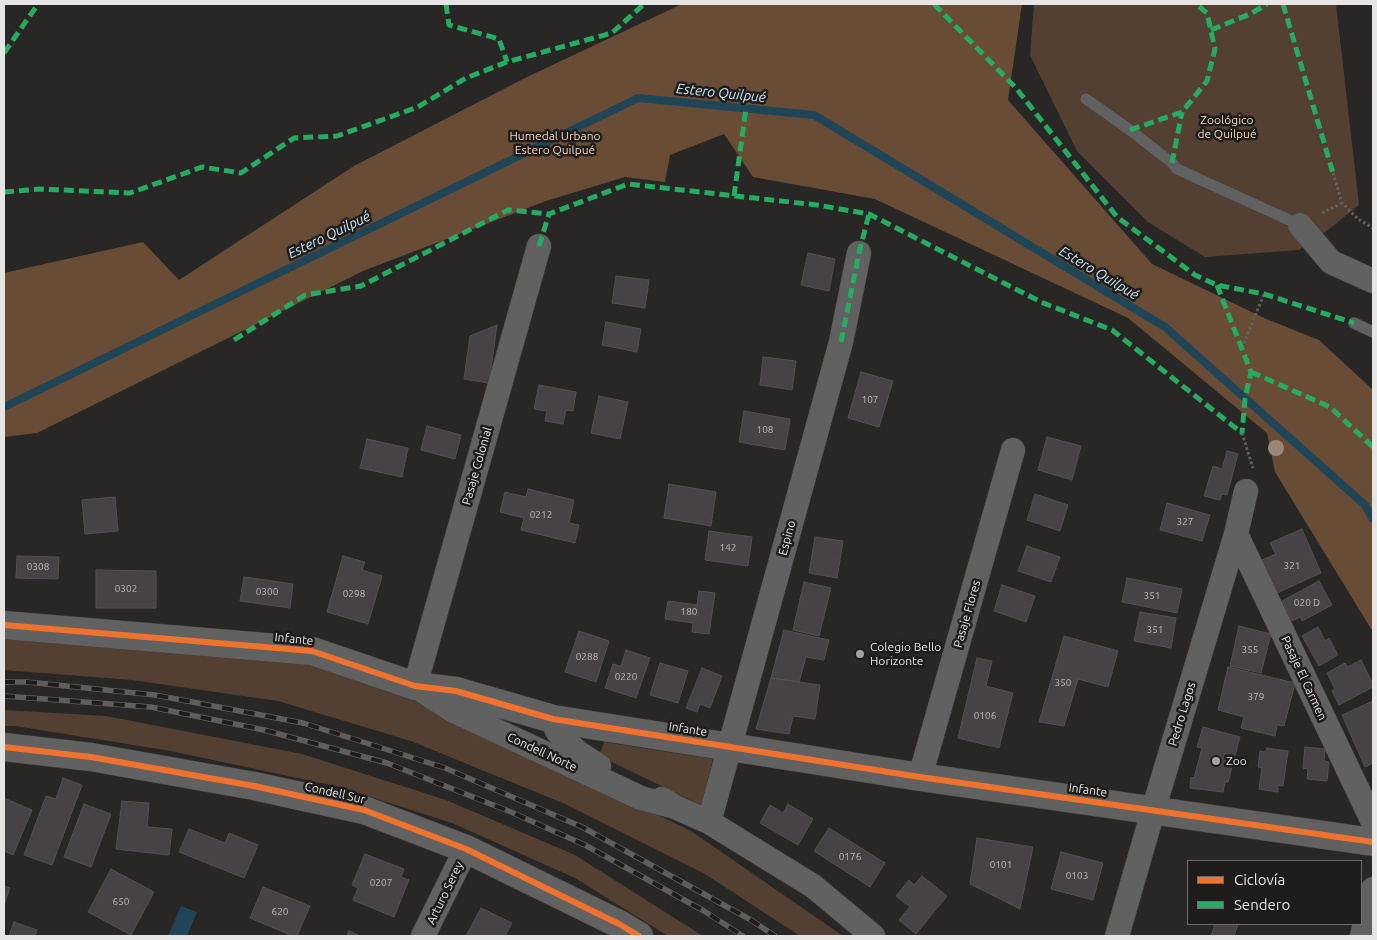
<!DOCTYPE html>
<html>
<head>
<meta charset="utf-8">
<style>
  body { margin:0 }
  #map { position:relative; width:1377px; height:940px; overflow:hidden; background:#282726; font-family:Ubuntu,sans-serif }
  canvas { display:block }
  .frame { position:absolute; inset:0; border:5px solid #e7e5e4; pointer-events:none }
  .legend { position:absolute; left:1187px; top:860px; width:175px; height:65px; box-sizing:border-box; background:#1f1d1c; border:1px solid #6f6d6c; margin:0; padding:6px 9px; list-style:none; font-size:15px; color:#e7e5e4 }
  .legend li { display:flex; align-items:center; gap:10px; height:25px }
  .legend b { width:25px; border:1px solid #6f6d6c }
</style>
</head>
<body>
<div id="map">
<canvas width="1377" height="940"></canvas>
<div class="frame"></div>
<ul class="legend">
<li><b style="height:6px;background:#ef722f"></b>Ciclovía</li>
<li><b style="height:6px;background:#26ab63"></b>Sendero</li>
</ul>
</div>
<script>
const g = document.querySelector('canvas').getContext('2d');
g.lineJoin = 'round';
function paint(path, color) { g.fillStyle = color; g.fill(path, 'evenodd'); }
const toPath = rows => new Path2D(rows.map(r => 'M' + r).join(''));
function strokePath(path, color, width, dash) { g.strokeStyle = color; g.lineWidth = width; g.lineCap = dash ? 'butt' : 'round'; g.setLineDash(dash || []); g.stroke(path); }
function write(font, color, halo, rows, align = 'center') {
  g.font = font + ' Ubuntu,sans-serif'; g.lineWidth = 5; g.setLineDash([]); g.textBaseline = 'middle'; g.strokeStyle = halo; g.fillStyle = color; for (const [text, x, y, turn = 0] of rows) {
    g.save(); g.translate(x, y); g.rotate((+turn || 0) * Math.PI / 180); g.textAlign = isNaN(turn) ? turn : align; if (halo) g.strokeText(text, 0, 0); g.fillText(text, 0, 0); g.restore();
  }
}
const green = toPath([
  [1034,4,1336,4,1359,205,1329,229,1299,250,1205,257,1148,222,1077,151,1030,55],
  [4,639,306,663,357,677,447,714,691,831,843,936,800,936,705,874,565,804,411,741,278,701,132,680,4,670],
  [4,710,106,716,302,754,446,800,575,855,703,936,668,936,575,878,452,823,340,787,171,751,15,726,4,726],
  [604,742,713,759,701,805,599,756]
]);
const forest = toPath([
  [682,4,1022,4,1008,100,1152,264,1264,318,1319,340,1373,390,1373,632,1275,472,1267,433,1128,318,875,199,753,177,724,134,670,155,665,182,625,177,546,201,363,271,37,433,4,437,4,273,143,242,179,280,354,166,527,77]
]);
const water = toPath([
  [181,906,197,912,187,936,168,936]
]);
const stream = toPath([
  [4,407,638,98,814,115,1165,327,1365,505,1373,519]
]);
const building = toPath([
  [808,253,835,259,829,291,801,285,808,253],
  [616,276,649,280,645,308,612,303,616,276],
  [606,322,641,329,637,352,602,345,606,322],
  [497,325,489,383,464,379,470,336,497,325],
  [763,357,796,361,792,390,760,385,763,357],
  [861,372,893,381,879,427,848,418,861,372],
  [539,385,576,392,573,411,566,410,563,424,545,421,547,411,534,409,539,385],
  [599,396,628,402,620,439,591,433,599,396],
  [744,411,790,419,785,450,739,442,744,411],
  [427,426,461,435,455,459,421,450,427,426],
  [1047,437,1081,446,1072,480,1038,470,1047,437],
  [367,439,408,448,402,477,360,468,367,439],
  [1227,451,1238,454,1227,495,1222,494,1220,500,1204,496,1213,466,1222,469,1227,451],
  [669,484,716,492,711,526,664,518,669,484],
  [528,489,574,500,569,523,579,525,575,543,521,530,524,518,500,512,505,492,526,497,528,489],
  [1035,494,1068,505,1060,531,1027,520,1035,494],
  [115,497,118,531,85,534,82,500,115,497],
  [1167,503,1210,515,1202,541,1160,530,1167,503],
  [1302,529,1321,573,1277,593,1262,560,1276,554,1270,543,1302,529],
  [709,531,752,537,748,566,705,560,709,531],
  [815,537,843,541,837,578,809,573,815,537],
  [1027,546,1060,557,1051,582,1018,571,1027,546],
  [17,556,59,557,58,579,16,578,17,556],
  [343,556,365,562,362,570,382,576,368,624,327,612,343,556],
  [96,570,156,571,156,608,96,608,96,570],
  [244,577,293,584,290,608,240,601,244,577],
  [1127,578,1182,589,1177,613,1122,602,1127,578],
  [1319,581,1332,605,1302,621,1300,617,1292,621,1282,601,1319,581],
  [804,582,831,588,819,636,793,630,804,582],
  [1002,585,1035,596,1026,622,994,611,1002,585],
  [699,591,715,593,709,634,692,632,693,623,665,619,668,601,697,605,699,591],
  [1140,612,1176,618,1171,648,1134,641,1140,612],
  [1239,626,1271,634,1261,673,1230,666,1239,626],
  [1318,627,1325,641,1329,638,1338,655,1319,666,1302,636,1318,627],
  [784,630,829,640,824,660,806,657,799,682,771,678,784,630],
  [579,631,609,641,596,682,565,672,579,631],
  [1064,636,1118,651,1108,687,1078,679,1064,726,1039,722,1064,636],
  [626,650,650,658,636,698,605,688,613,664,621,666,626,650],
  [977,658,992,661,986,686,1013,693,999,748,958,738,977,658],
  [1361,660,1373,684,1373,687,1339,705,1332,691,1335,689,1327,673,1345,663,1347,667,1361,660],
  [660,663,688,671,678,703,650,695,660,663],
  [1228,667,1295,683,1284,726,1277,725,1275,736,1241,728,1244,717,1218,710,1228,667],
  [702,668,722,676,710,708,700,704,697,712,686,708,702,668],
  [771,678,820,685,815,719,793,716,789,734,756,729,771,678],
  [1373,701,1373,763,1365,767,1342,715,1373,701],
  [1203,727,1240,737,1228,782,1225,782,1223,792,1190,788,1191,777,1194,778,1202,748,1197,747,1203,727],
  [1305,747,1325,749,1324,761,1329,762,1327,781,1307,779,1308,769,1303,768,1305,747],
  [1267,748,1288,751,1283,786,1278,785,1278,792,1259,789,1262,768,1258,767,1260,751,1266,752,1267,748],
  [63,778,82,785,52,865,24,855,46,796,56,799,63,778],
  [4,798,32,810,13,855,4,851,4,798],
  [122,801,149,803,147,827,172,829,169,855,116,849,122,801],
  [84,804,111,814,91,867,64,857,84,804],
  [788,804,813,819,798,845,760,823,770,805,783,813,788,804],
  [829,828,885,863,870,887,814,851,829,828],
  [189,829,225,843,229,833,258,845,244,878,179,852,189,829],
  [977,838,1033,847,1020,909,970,884,977,838],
  [1061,852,1103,863,1093,900,1051,889,1061,852],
  [365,854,404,869,401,877,409,880,394,917,353,900,358,888,352,885,365,854],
  [111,869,154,892,131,935,88,912,111,869],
  [922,876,947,896,916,934,899,920,910,907,896,896,909,880,914,885,922,876],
  [4,886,10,888,4,905,4,886],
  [263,887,310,906,297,936,293,936,250,918,263,887],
  [481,908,512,923,505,936,466,936,481,908],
  [14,922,37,930,35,936,9,936,14,922],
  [1215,924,1238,924,1234,936,1211,936,1215,924],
  [349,931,360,936,347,936,349,931]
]);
const path = toPath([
  [1333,173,1342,203,1358,219,1373,228],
  [1322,213,1342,203],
  [1242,348,1264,294],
  [1242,433,1253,468]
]);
const service = toPath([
  [1086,99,1130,130,1172,163,1177,169,1300,225],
  [1354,323,1373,332]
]);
const minor = toPath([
  [1300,225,1331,262,1373,281],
  [539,246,415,686,452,710,641,798,675,807],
  [1236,534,1373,822],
  [553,719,557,731,576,751,599,766],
  [920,777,1013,450],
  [662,799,675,807,709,822,813,886,873,936],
  [709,822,841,342,859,253],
  [423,936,466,849],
  [1117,936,1153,811,1236,534,1246,491],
  [1362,936,1373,889]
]);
const tertiary = toPath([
  [4,625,312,651,415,686,456,691,553,719,920,777,1373,842],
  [4,747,91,757,254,786,364,810,466,849,619,924,639,936]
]);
const rail = toPath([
  [4,682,27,682,155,695,303,723,445,768,582,827,751,920,775,936],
  [4,696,151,707,264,730,387,763,511,812,585,845,704,911,743,936]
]);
const quiet = toPath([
  [446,4,449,25,499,39,507,62],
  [934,4,1016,88,1117,217,1195,275,1217,285,1264,294,1354,323],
  [1283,4,1333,173],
  [1211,30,1250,14,1267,4],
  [4,53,38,4],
  [1130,130,1182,112,1207,81,1215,49,1207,13,1196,4],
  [1172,163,1182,112],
  [4,192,40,189,130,193,202,167,241,173,294,138,337,136,418,107,466,78,507,62,612,33,644,4],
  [734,196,746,108],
  [539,246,549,214,628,184,817,205,869,214,1041,302,1112,330,1242,433],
  [1217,285,1251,372,1245,399,1242,433],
  [234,340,305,295,361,286,508,210,549,214],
  [841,342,859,253,869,214],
  [1251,372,1330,407,1373,447]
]);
const cycleway = toPath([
  [4,625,312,651,415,686,456,691,553,719,920,777,1373,842],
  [4,747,91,757,254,786,364,810,466,849,619,924,639,936]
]);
const trees = [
  [1276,448]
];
const markers = [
  [860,654,5,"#a4a2a2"],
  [1216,761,5,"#a4a2a2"]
];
const numberNames = [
  ["107",870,400],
  ["108",765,430],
  ["0212",541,515],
  ["327",1185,522],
  ["142",728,548],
  ["321",1292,566],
  ["0308",38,567],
  ["0302",126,589],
  ["0300",267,592],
  ["0298",354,594],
  ["351",1152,596],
  ["020 D",1307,603],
  ["180",689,612],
  ["351",1155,630],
  ["355",1250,650],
  ["0288",587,657],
  ["0220",626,677],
  ["350",1063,683],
  ["379",1256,697],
  ["0106",985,716],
  ["0176",850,857],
  ["0101",1001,865],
  ["0103",1077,876],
  ["0207",381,883],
  ["650",121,902],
  ["620",280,912]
];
const parkNames = [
  ["Zoológico",1227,120],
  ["de Quilpué",1227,134],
  ["Humedal Urbano",555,136],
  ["Estero Quilpué",555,150]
];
const streetNames = [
  ["Pasaje Colonial",477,466,-74],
  ["Espino",787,538,-75],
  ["Pasaje Flores",967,614,-74],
  ["Infante",294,639,6],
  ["Pasaje El Carmen",1304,678,65],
  ["Pedro Lagos",1182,714,-73],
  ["Infante",688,729,9],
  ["Condell Norte",542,752,25],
  ["Infante",1088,790,8],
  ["Condell Sur",335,793,13],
  ["Arturo Serey",445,893,-64]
];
const poiNames = [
  ["Colegio Bello",870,647],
  ["Horizonte",870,661],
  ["Zoo",1226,761]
];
const waterNames = [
  ["Estero Quilpué",721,93,6],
  ["Estero Quilpué",329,235,-26],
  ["Estero Quilpué",1099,273,31]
];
paint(green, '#534032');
paint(forest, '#684c36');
paint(water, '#204557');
strokePath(stream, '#204557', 8);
paint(building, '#474246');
strokePath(building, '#515150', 1);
strokePath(service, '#444342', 12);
strokePath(minor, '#444342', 25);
strokePath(tertiary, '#444342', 29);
strokePath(path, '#626160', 3, [2.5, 2.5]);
strokePath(service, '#626161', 11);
strokePath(minor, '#626161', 24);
strokePath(tertiary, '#626161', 28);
strokePath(rail, '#5f5e5d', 5.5);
strokePath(rail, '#1f1d1c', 4, [11]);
strokePath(quiet, '#26ab63', 5, [10, 5]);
strokePath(cycleway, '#ef722f', 6);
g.fillStyle = '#9a8778';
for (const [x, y] of trees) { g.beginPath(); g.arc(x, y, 8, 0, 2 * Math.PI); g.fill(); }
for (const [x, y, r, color] of markers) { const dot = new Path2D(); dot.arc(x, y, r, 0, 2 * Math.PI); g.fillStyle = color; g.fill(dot); strokePath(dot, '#1f1d1c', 2); }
write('10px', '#bfbcbc', null, numberNames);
write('12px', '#f8d5bb', '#1f1d1c', parkNames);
write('12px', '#e7e5e4', '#1f1d1c', streetNames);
write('12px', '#e7e5e4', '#1f1d1c', poiNames, 'left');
write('italic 14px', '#cde8f7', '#1f1d1c', waterNames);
</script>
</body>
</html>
